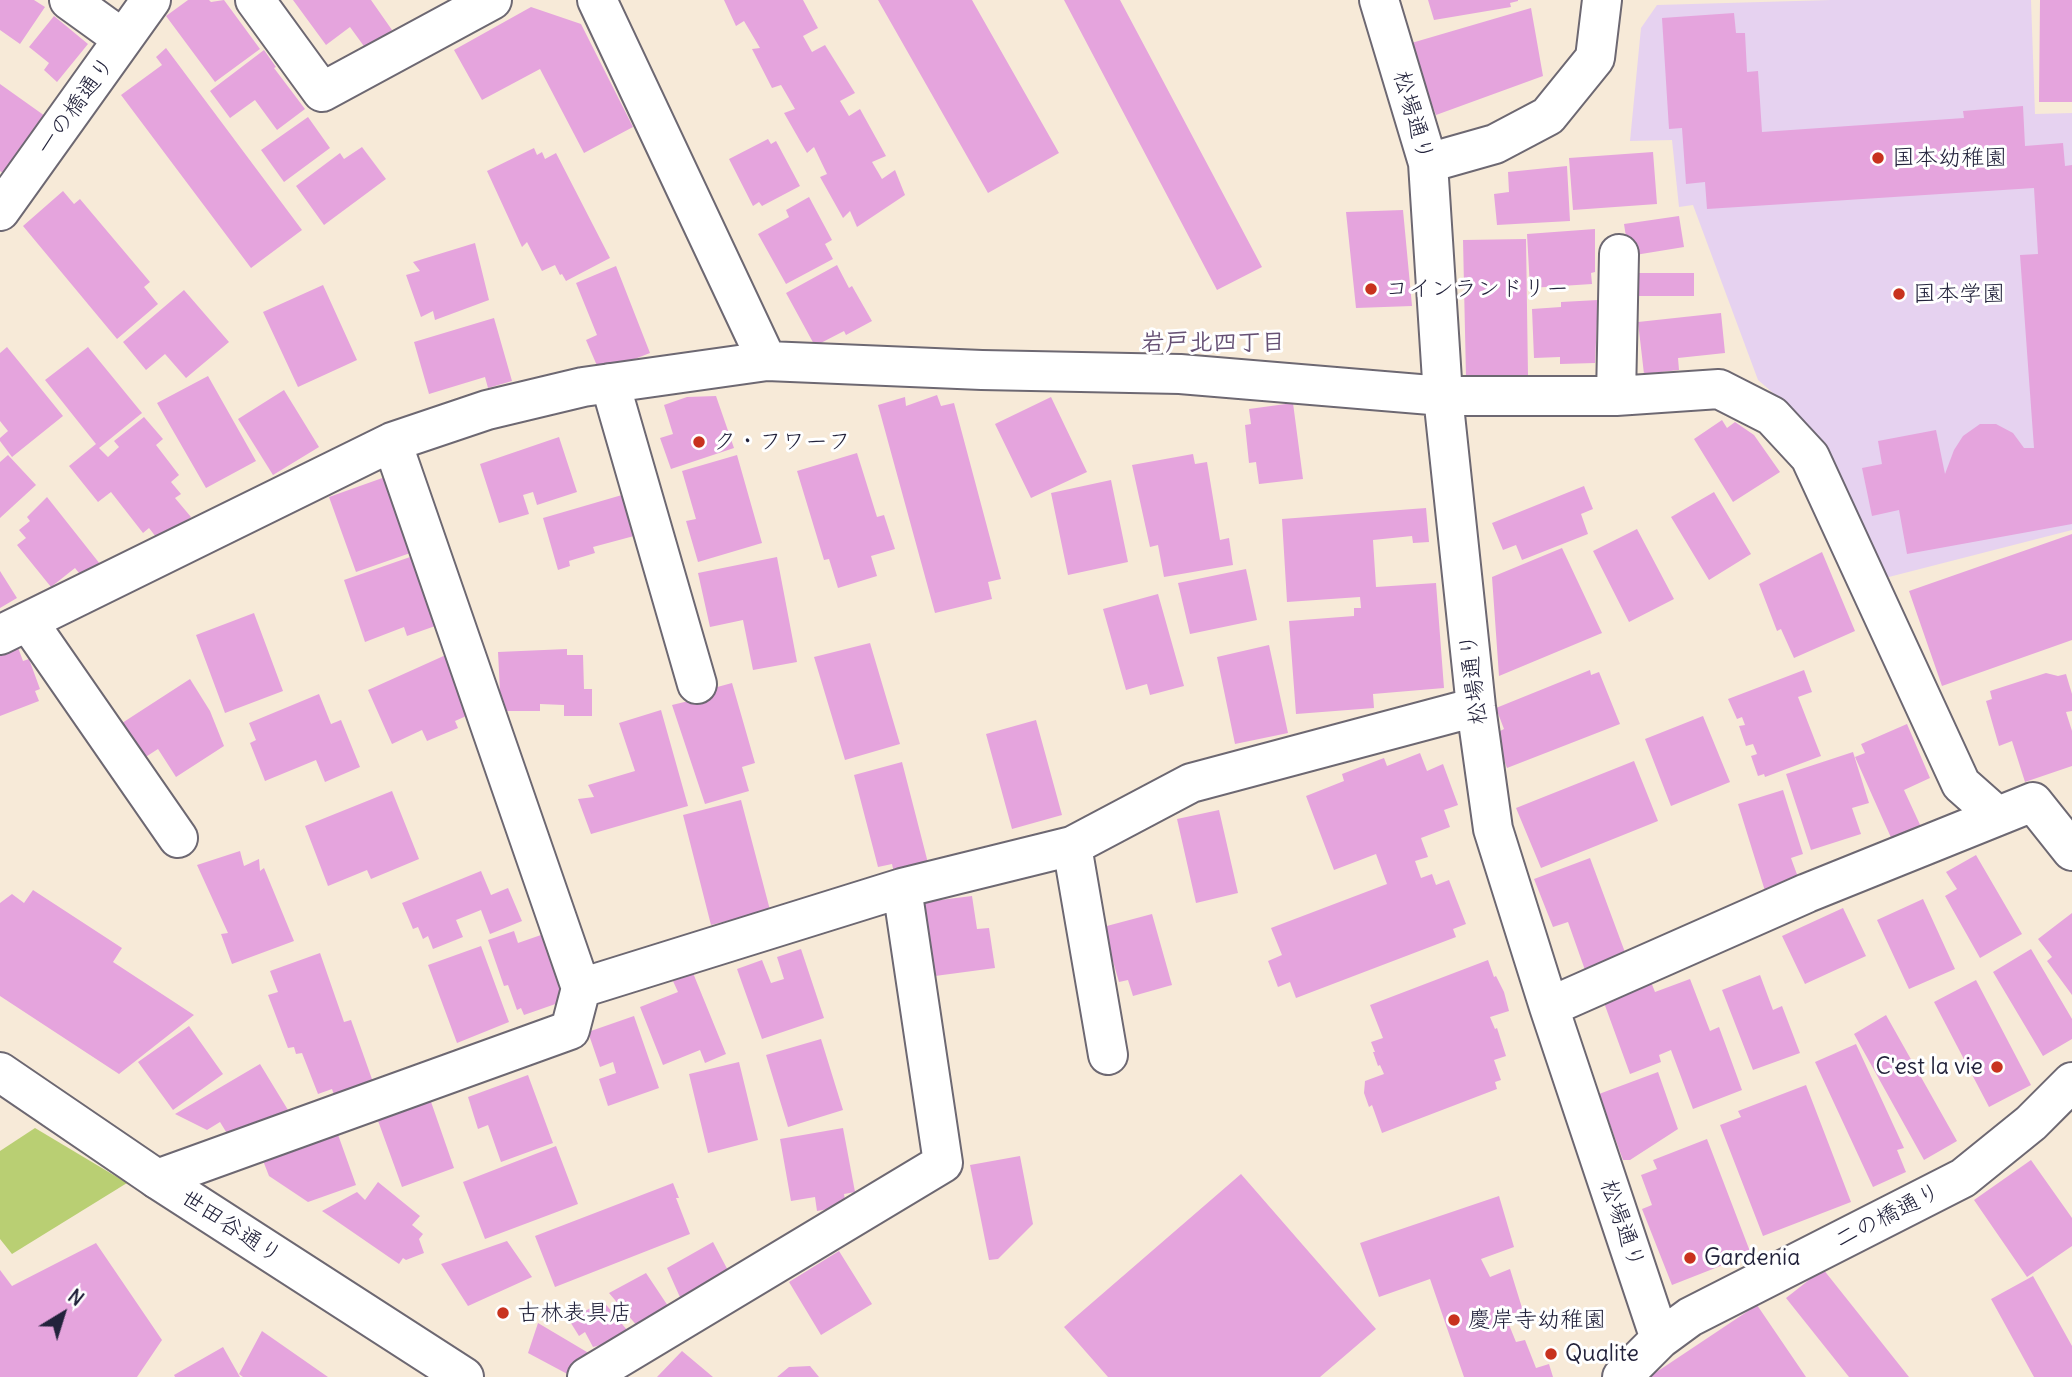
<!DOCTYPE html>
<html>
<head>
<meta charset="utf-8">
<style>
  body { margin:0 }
  #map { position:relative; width:2072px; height:1377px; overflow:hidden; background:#f7ead8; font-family:Delius,sans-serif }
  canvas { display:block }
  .north { position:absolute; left:28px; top:1279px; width:70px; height:70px; -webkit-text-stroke:5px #fff; paint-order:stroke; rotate:38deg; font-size:19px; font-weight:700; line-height:28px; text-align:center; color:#22223b }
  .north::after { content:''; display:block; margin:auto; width:24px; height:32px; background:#22223b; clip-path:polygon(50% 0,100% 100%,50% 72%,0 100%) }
</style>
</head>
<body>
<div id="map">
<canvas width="2072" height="1377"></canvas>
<div class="north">N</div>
</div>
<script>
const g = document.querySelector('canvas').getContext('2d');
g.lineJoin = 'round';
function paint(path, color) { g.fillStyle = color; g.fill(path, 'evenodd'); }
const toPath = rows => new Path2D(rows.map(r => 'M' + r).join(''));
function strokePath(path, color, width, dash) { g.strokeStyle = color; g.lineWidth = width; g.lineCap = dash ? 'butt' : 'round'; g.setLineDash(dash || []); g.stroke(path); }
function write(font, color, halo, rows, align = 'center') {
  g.font = font + ' Delius,"Klee One",sans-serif'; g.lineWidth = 6; g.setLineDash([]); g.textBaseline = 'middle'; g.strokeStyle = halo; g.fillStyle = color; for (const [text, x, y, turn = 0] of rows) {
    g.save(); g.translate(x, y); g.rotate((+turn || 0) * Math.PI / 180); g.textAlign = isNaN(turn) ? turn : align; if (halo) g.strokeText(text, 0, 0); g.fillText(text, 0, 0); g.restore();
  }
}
const built = toPath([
  [1831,0,2031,0,2035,114,2072,113,2072,530,1881,579,1787,405,1758,380,1693,205,1679,207,1672,140,1630,141,1641,28,1657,5]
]);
const green = toPath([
  [35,1128,127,1183,12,1254,0,1239,0,1151]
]);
const building = toPath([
  [0,0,34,0,45,7,20,44,0,30],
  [188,0,209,0,211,2,224,0,260,49,215,82,166,16],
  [293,0,371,0,392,30,366,49,350,27,326,45],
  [724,0,803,0,818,28,803,36,812,52,825,45,855,93,840,101,849,116,860,109,886,156,872,162,882,179,895,170,905,195,857,227,850,211,843,218,820,177,827,174,814,147,807,153,784,113,795,109,781,85,772,88,752,49,760,48,744,21,736,26],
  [878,0,972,0,1059,153,988,193],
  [1064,0,1120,0,1262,267,1217,290],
  [1428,0,1518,0,1518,1,1510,3,1511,7,1434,20],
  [2040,0,2072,0,2072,102,2039,102],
  [531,7,581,24,633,127,584,153,540,69,482,100,454,50],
  [1531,8,1543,76,1436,115,1408,44],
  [1734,13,1736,33,1745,33,1747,72,1758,71,1762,132,1964,118,1963,111,2023,106,2025,146,2063,143,2065,166,2072,165,2072,524,1907,554,1899,510,1872,516,1862,468,1882,464,1878,441,1936,430,1945,474,1954,450,1963,436,1980,424,1996,424,2013,433,2024,448,2034,448,2020,255,2038,254,2034,188,1707,209,1705,182,1686,184,1682,128,1669,129,1662,18],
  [54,16,88,44,57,82,44,70,49,63,29,47],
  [166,48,302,230,251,268,121,95,162,65,156,57],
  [264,50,276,67,274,68,305,109,277,130,255,100,230,118,210,91],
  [0,84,45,116,4,174,0,171],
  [308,117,330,148,284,182,261,150],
  [768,139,771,144,776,141,800,186,762,206,759,202,753,206,729,159],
  [362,147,386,179,324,225,296,186,340,153,344,159],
  [534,148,537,155,542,152,545,159,556,153,610,258,566,281,562,274,560,275,555,265,542,271,527,242,522,247,487,171],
  [1653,152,1657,204,1573,210,1569,158],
  [1567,166,1570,221,1497,225,1494,194,1509,192,1508,172],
  [63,191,74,204,80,199,150,282,144,287,158,304,117,339,23,226],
  [809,197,832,240,825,244,833,259,786,284,758,234,789,217,786,210],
  [1403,210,1412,306,1356,308,1346,212],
  [1679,216,1684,247,1629,256,1624,224],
  [1595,229,1595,272,1591,273,1592,284,1530,288,1527,234],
  [1526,239,1528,376,1466,377,1463,240],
  [475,243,489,300,435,320,433,311,421,317,406,275,420,271,413,262],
  [837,265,849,288,852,286,872,321,846,335,844,331,815,346,786,293],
  [616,266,650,353,614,367,598,368,586,340,597,335,576,283],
  [1630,273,1694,273,1694,296,1630,296],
  [323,285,357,360,298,387,263,312],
  [184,290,229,342,186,378,165,354,146,370,123,342],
  [1598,300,1595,363,1560,364,1560,357,1534,358,1532,309,1561,307,1561,302],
  [1721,313,1725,353,1678,358,1679,370,1644,374,1638,322],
  [494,318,512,381,488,388,485,377,429,394,414,342],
  [7,347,63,416,12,457,0,441,0,438,8,431,0,421,0,353],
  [88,347,142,413,99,448,108,457,119,447,114,441,144,417,163,439,156,445,179,475,171,482,181,494,175,498,191,517,160,542,149,528,143,533,111,492,98,502,69,466,96,444,45,380],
  [208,376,256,461,206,488,157,403],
  [284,390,319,447,273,475,238,419],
  [937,395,941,406,954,403,1001,579,988,582,992,599,935,613,878,405,905,397,906,406],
  [716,396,734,448,671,469,660,438,673,434,664,405,687,397],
  [1051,397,1087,472,1031,498,995,424],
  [1293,403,1303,479,1259,484,1256,462,1249,463,1245,425,1251,424,1249,409],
  [1722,420,1727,428,1735,422,1754,435,1780,472,1733,502,1694,439],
  [559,437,577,492,537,505,533,492,523,495,529,514,499,523,480,464],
  [857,453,877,517,884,515,895,549,871,556,877,576,838,588,829,559,824,560,797,471],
  [1193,454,1195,464,1207,462,1220,540,1229,538,1233,565,1164,577,1158,545,1150,547,1132,465],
  [8,455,36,485,0,518,0,462],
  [737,455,762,543,698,562,686,521,696,519,682,471],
  [388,476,416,551,356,572,329,497],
  [1111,480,1128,562,1068,575,1051,493],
  [1584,486,1593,509,1581,514,1588,534,1522,560,1516,545,1503,550,1492,523],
  [1714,492,1751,554,1709,580,1671,517],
  [622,495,634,536,593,547,595,553,569,561,570,566,558,570,543,518],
  [47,497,100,564,83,578,75,568,51,587,17,545,26,538,19,530,30,521,27,517],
  [1426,508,1429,542,1413,543,1412,536,1373,540,1376,587,1436,583,1444,688,1373,694,1374,708,1296,714,1289,621,1354,616,1354,608,1361,608,1360,597,1287,602,1282,519],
  [1637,529,1674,599,1629,622,1593,551],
  [2072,534,2072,640,1942,686,1909,591],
  [1562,548,1602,633,1499,676,1492,577],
  [1822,552,1855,631,1794,658,1781,629,1777,631,1759,584],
  [413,556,438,625,407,636,404,627,365,642,344,580],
  [777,557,797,662,753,670,743,620,710,627,698,573],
  [1246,569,1257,620,1190,634,1178,583],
  [0,571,17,598,0,608],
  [1158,594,1184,686,1150,695,1147,684,1126,690,1103,609],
  [254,613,283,691,225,713,196,635],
  [16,642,23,661,29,659,40,689,35,691,39,701,0,716,0,649],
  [870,643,900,744,845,760,814,657],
  [1269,645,1288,733,1235,744,1217,657],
  [567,649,567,655,583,655,584,689,592,689,592,716,564,716,564,705,540,704,540,711,501,711,498,652],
  [448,654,473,713,455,721,458,728,427,741,422,730,392,744,368,690],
  [1590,670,1591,675,1599,672,1620,724,1507,768,1494,734,1504,729,1496,708],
  [1804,670,1812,692,1798,697,1821,756,1765,777,1764,774,1758,776,1751,756,1757,754,1753,744,1746,746,1739,726,1745,725,1742,717,1737,719,1728,699],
  [2046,673,2058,676,2066,674,2072,694,2072,711,2066,712,2072,731,2072,766,2025,782,2012,741,1999,746,1986,701,1992,699,1990,691],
  [190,679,210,711,224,746,176,777,158,749,141,760,119,725],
  [732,683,755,763,742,767,749,791,705,804,672,705,701,698,699,692],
  [319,694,331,724,341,720,360,767,325,782,316,760,265,781,250,743,256,740,249,723],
  [661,710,688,806,591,834,578,799,594,797,588,785,635,771,619,723],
  [1703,716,1730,782,1671,806,1645,739],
  [1036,720,1062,815,1012,829,986,734],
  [1907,724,1930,778,1904,790,1922,829,1893,842,1855,757,1865,753,1861,744],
  [1853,752,1869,803,1852,808,1861,834,1811,850,1786,774],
  [1420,753,1427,771,1443,764,1458,805,1444,810,1450,827,1421,838,1428,857,1415,861,1421,878,1432,874,1436,885,1449,880,1466,924,1453,929,1456,937,1296,998,1290,982,1278,987,1268,961,1282,955,1271,928,1387,884,1376,854,1334,870,1306,796,1344,781,1342,774,1384,758,1387,766],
  [1634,761,1658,821,1541,868,1516,808],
  [902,762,928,863,894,873,892,864,878,867,854,775],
  [1783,790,1803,854,1791,858,1799,880,1765,891,1738,804],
  [392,791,419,859,371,879,367,870,328,886,305,826],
  [741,800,770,910,711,925,683,815],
  [1219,810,1238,893,1196,903,1177,819],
  [240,851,244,866,259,859,260,871,264,868,294,941,232,964,221,934,228,933,197,865],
  [1976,855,2022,934,1980,958,1945,896,1957,889,1946,872],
  [1590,858,1626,955,1585,970,1568,922,1553,927,1534,879],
  [481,871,491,895,508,888,522,921,490,934,481,910,456,920,463,937,433,949,428,936,423,939,418,927,413,929,402,903],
  [33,890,122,948,113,962,194,1015,119,1074,0,996,0,903,12,894,24,903],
  [972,896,977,929,989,928,995,968,935,976,924,902],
  [1923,899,1955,969,1909,989,1877,920],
  [1843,908,1866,956,1805,984,1782,936],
  [2072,913,2072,995,2047,961,2052,957,2038,939],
  [1152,914,1172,985,1133,996,1128,980,1119,982,1103,927],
  [514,931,518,943,541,935,564,1001,524,1015,521,1008,517,1010,508,985,504,986,488,940],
  [481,946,509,1022,457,1043,428,965],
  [801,949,824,1018,762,1039,737,969,762,960,771,983,784,979,777,957],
  [2031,949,2072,1019,2072,1039,2043,1056,1993,972],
  [320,953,344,1022,351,1020,373,1082,334,1095,332,1089,318,1094,302,1053,296,1054,294,1047,288,1048,268,995,278,992,270,971],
  [1488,960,1494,977,1496,976,1504,992,1509,1011,1490,1017,1495,1029,1497,1028,1506,1056,1494,1060,1501,1080,1495,1082,1497,1089,1382,1133,1372,1105,1369,1107,1364,1093,1365,1081,1384,1074,1380,1065,1378,1066,1373,1052,1375,1052,1371,1042,1383,1038,1370,1005],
  [693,973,726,1054,705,1063,700,1050,663,1065,640,1007,678,992,673,981],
  [1760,975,1773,1010,1782,1006,1800,1053,1753,1070,1722,990],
  [1690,979,1710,1031,1719,1027,1742,1090,1693,1109,1671,1050,1659,1055,1661,1062,1630,1074,1603,1000,1651,982,1655,992],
  [1976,980,2031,1085,1989,1107,1934,1002],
  [1886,1015,1957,1141,1924,1160,1854,1034],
  [634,1016,659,1088,608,1106,599,1079,616,1073,613,1062,600,1067,588,1032],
  [189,1026,223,1074,173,1110,138,1062],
  [821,1039,843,1110,788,1127,766,1055],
  [1856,1044,1904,1148,1897,1150,1906,1172,1873,1187,1815,1062],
  [739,1062,758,1140,708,1153,689,1074],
  [260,1064,288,1110,228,1135,220,1122,207,1130,175,1114],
  [1658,1072,1678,1129,1630,1160,1623,1160,1599,1094],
  [528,1075,553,1143,501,1162,488,1125,478,1129,468,1097],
  [1806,1085,1851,1202,1763,1236,1720,1125,1741,1117,1738,1111],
  [430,1099,454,1168,402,1187,377,1118],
  [843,1128,855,1192,844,1194,846,1206,817,1211,815,1197,791,1201,780,1139],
  [336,1129,356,1185,308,1202,269,1176,262,1158],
  [1707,1139,1751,1254,1672,1285,1642,1209,1652,1205,1641,1175,1657,1169,1653,1160],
  [556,1146,578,1204,485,1239,463,1182],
  [1020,1156,1033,1224,998,1259,989,1260,970,1165],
  [2031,1160,2072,1218,2072,1246,2027,1277,1974,1200],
  [1241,1174,1376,1329,1320,1377,1108,1377,1064,1327],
  [378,1182,420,1216,412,1225,423,1234,419,1239,424,1253,406,1260,403,1258,399,1264,322,1211,357,1192,365,1200],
  [673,1183,679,1198,676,1198,690,1234,555,1287,535,1236],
  [1499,1196,1514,1247,1481,1259,1490,1277,1510,1269,1523,1311,1505,1315,1516,1342,1525,1340,1536,1368,1549,1364,1553,1377,1464,1377,1430,1279,1379,1297,1360,1243],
  [507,1241,532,1277,468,1306,441,1264],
  [713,1242,733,1280,683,1304,667,1268],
  [96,1243,162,1340,137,1377,0,1377,0,1270,12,1286],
  [839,1251,872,1304,821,1335,789,1282],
  [1823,1269,1909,1377,1849,1377,1786,1298],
  [646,1273,672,1312,644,1334,609,1293],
  [2033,1276,2072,1346,2072,1377,2034,1377,1991,1299],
  [603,1301,627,1330,618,1335,622,1346,608,1354,601,1345,593,1347,585,1332,579,1336,569,1320],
  [1757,1305,1806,1377,1649,1377],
  [538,1323,597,1358,573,1377,528,1353],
  [262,1331,328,1377,243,1377,239,1374],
  [223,1347,240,1377,175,1377,174,1375],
  [682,1351,713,1377,657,1377],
  [810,1366,819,1377,777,1377,789,1367]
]);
const minor = toPath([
  [69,0,123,39],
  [255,0,322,92,492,0],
  [597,0,767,361],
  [1379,0,1428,163,1443,396,1476,707,1493,829,1549,1007,1660,1339],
  [1428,163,1495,144,1548,116,1595,58,1602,0],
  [0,211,151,0],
  [610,383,697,684],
  [1616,396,1619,254],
  [29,623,178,838],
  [0,635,392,442,487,410,583,387,767,361,982,370,1180,374,1443,396,1616,396,1719,389,1772,416,1810,457,1961,784,1996,815],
  [1072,846,1108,1055],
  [581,988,902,888,1072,846,1191,783,1476,707],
  [1549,1007,1807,893,2033,802,2072,851],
  [157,1179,570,1030,581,988,392,442],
  [587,1377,943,1163,902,888],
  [1622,1377,1660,1339,1690,1317,1963,1178,2031,1123,2072,1082]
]);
const major = toPath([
  [0,1072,157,1179,464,1377]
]);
const markers = [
  [1878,158,7,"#c8321e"],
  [1371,289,7,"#c8321e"],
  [1899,294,7,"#c8321e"],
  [699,442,7,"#c8321e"],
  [1997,1067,7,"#c8321e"],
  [1690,1258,7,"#c8321e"],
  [503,1313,7,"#c8321e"],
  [1454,1320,7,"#c8321e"],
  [1551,1354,7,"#c8321e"]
];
const streetNames = [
  ["一の橋通り",76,106,-54],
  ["松場通り",1413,116,74],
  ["松場通り",1474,679,-97],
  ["二の橋通り",1888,1216,-27],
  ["松場通り",1622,1224,71],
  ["世田谷通り",231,1227,33]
];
const poiNames = [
  ["国本幼稚園",1892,158],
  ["コインランドリー",1385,289],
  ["国本学園",1913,294],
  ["ク・フワーフ",713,442],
  ["C'est la vie",1983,1067,"right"],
  ["Gardenia",1704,1258],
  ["古林表具店",517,1313],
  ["慶岸寺幼稚園",1468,1320],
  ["Qualite",1565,1354]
];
const neighbourhoodNames = [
  ["岩戸北四丁目",1213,343]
];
paint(built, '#e6d2f0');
paint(green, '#b9cf73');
paint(building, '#e5a4dd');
strokePath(minor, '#6d6872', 42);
strokePath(major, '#6d6872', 42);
strokePath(minor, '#fff', 38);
strokePath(major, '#fff', 38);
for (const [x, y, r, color] of markers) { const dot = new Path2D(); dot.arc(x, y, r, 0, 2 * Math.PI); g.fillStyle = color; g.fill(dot); strokePath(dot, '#fff', 2.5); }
write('23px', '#22223b', '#fff', streetNames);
write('23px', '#22223b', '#fff', poiNames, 'left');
write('bold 24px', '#665074', '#fff', neighbourhoodNames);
</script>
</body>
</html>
